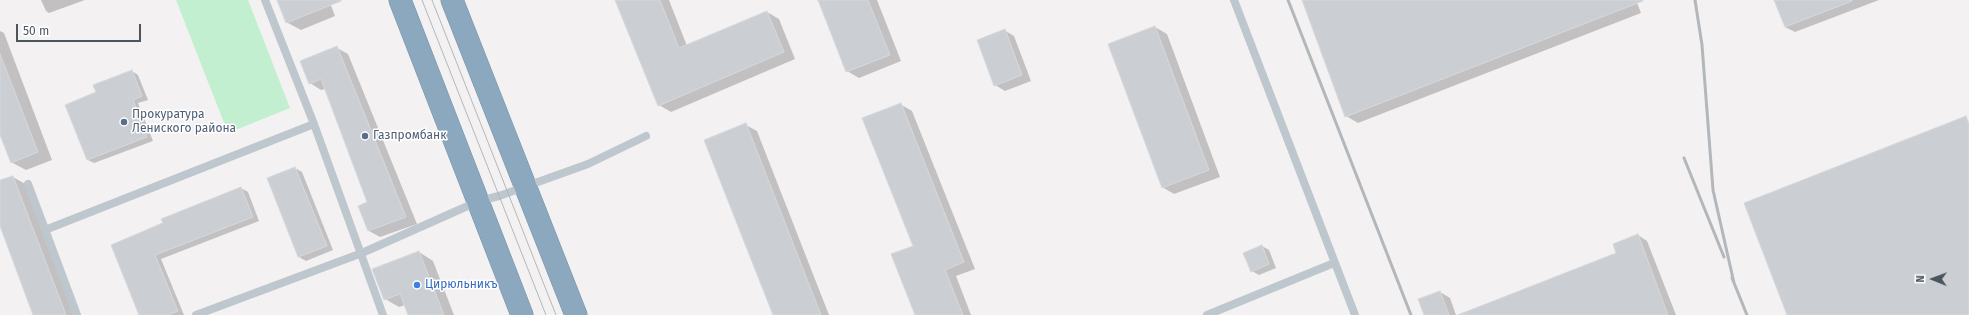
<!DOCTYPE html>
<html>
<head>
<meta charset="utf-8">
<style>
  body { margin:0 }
  #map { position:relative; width:1969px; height:315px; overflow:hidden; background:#f3f1f1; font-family:"Fira Sans",sans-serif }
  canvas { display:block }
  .north { position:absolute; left:1913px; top:259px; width:40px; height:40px; -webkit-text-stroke:3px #fff; paint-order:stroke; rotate:271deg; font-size:11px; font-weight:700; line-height:16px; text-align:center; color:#49565e }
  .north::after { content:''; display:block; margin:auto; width:14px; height:18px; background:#49565e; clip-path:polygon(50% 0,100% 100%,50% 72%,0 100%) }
  .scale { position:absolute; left:16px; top:24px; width:125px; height:18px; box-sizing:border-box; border:2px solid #49565e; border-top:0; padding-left:5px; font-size:12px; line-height:14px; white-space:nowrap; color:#49565e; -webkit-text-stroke:3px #fff; paint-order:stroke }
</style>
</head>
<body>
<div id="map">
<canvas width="1969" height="315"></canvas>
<div class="north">N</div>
<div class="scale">50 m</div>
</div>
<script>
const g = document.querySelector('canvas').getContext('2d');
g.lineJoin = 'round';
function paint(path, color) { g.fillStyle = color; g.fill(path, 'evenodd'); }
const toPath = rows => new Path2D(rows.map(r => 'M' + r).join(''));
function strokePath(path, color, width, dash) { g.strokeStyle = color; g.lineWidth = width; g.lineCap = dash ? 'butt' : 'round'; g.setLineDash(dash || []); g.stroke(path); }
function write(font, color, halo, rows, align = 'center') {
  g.font = font + ' "Fira Sans",sans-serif'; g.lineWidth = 3; g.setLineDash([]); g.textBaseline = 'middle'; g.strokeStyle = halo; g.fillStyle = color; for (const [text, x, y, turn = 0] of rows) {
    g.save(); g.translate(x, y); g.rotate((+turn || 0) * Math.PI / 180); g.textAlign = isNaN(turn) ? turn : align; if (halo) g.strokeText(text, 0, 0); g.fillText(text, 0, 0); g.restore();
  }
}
const green = toPath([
  [176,0,248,0,290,108,228,133]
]);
const shadow = toPath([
  [41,0,85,0,49,13,46,11],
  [278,0,329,0,335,16,301,30,286,22],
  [616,0,669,0,687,46,767,12,779,19,795,59,671,112,659,105],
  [819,0,877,0,901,61,859,78,847,71],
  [1303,0,1636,0,1641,13,1358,123,1346,116],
  [1775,0,1879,0,1795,32,1785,27],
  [1155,27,1167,34,1220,177,1174,194,1162,187],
  [1004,30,1014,36,1031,81,1005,91,995,85],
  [0,31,4,33,52,160,26,170,11,162,0,132],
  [337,48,348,54,417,224,380,237,369,231,369,203,325,89,321,90,310,83],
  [132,71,138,75,148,100,138,103,153,141,94,163,88,160,97,93],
  [900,104,912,111,975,269,956,276,971,315,917,315,914,246],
  [746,125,757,131,829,315,774,315],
  [295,168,302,172,333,250,306,261,299,257],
  [13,177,27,185,76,315,34,315,0,223,0,181],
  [241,188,248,192,259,221,161,259,184,315,140,315,112,245],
  [1638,235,1647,241,1676,315,1457,315,1618,253],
  [1262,246,1269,250,1276,268,1259,275,1252,271],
  [419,252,433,261,454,315,409,315,405,305,399,307,385,299],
  [1440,292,1450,298,1456,315,1425,315]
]);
const building = toPath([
  [277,0,341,0,341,1,286,23,277,0],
  [615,0,660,0,679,48,767,11,784,52,658,106,615,0],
  [818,0,868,0,890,55,846,72,818,0],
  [1302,0,1643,0,1643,1,1345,117,1302,0],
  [1774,0,1852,0,1852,1,1785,27,1774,0],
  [1155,26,1209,170,1162,188,1108,44,1155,26],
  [1005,29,1022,75,994,86,977,40,1005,29],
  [337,46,406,217,368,231,358,206,367,202,321,79,309,84,300,61,337,46],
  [0,54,38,152,11,163,0,135,0,54],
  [132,70,142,96,133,100,147,137,87,160,65,105,96,92,93,85,132,70],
  [901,103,964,262,945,270,963,315,915,315,891,254,913,246,862,118,901,103],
  [1966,116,1969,124,1969,315,1787,315,1744,203,1966,116],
  [746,123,821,315,773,315,704,140,746,123],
  [295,167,327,246,298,257,267,178,295,167],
  [13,176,66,315,33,315,0,226,0,180,13,176],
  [241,187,253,217,155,255,178,311,168,315,139,315,111,245,163,223,161,219,241,187],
  [1638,234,1668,315,1458,315,1616,253,1613,244,1638,234],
  [1262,245,1269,264,1251,272,1243,253,1262,245],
  [419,251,444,315,408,315,400,294,384,300,372,269,419,251],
  [1440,291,1449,315,1424,315,1418,299,1440,291]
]);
const lane = toPath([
  [265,0,314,124,383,315],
  [1234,0,1355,315],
  [28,184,77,315],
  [45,230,314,124],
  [196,315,362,253,479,201,499,196,588,164,646,136],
  [1207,315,1334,263]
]);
const highway = toPath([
  [400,0,522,315],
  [452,0,576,315]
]);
const tram = toPath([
  [422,0,546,315],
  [432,0,556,315]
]);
const rail = toPath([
  [1288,0,1411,315],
  [1695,0,1702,45,1713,190,1734,283],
  [1684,158,1724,257],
  [1732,278,1747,315]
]);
const markers = [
  [124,122,4,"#5c6f8a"],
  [365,136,4,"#5c6f8a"],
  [417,285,4,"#3f7fe0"]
];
const serviceNames = [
  ["Прокуратура",132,115],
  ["Лениского района",132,129],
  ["Газпромбанк",373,136]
];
const shopNames = [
  ["Цирюльникъ",425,285]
];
paint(green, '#c2efcf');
paint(shadow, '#0003');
paint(building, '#cbcfd3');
strokePath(building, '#d5d8dc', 1);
strokePath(highway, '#7693aa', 23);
strokePath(lane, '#bdc7cd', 8);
strokePath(highway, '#8ba8be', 22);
strokePath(tram, '#b3b7bb', 1);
strokePath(rail, '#b3b7bb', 3);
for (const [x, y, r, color] of markers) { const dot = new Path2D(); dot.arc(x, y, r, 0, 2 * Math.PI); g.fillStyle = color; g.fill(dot); strokePath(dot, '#fff', 1.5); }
write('12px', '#4e5e75', '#fff', serviceNames, 'left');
write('12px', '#366cbe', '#fff', shopNames, 'left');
</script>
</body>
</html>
